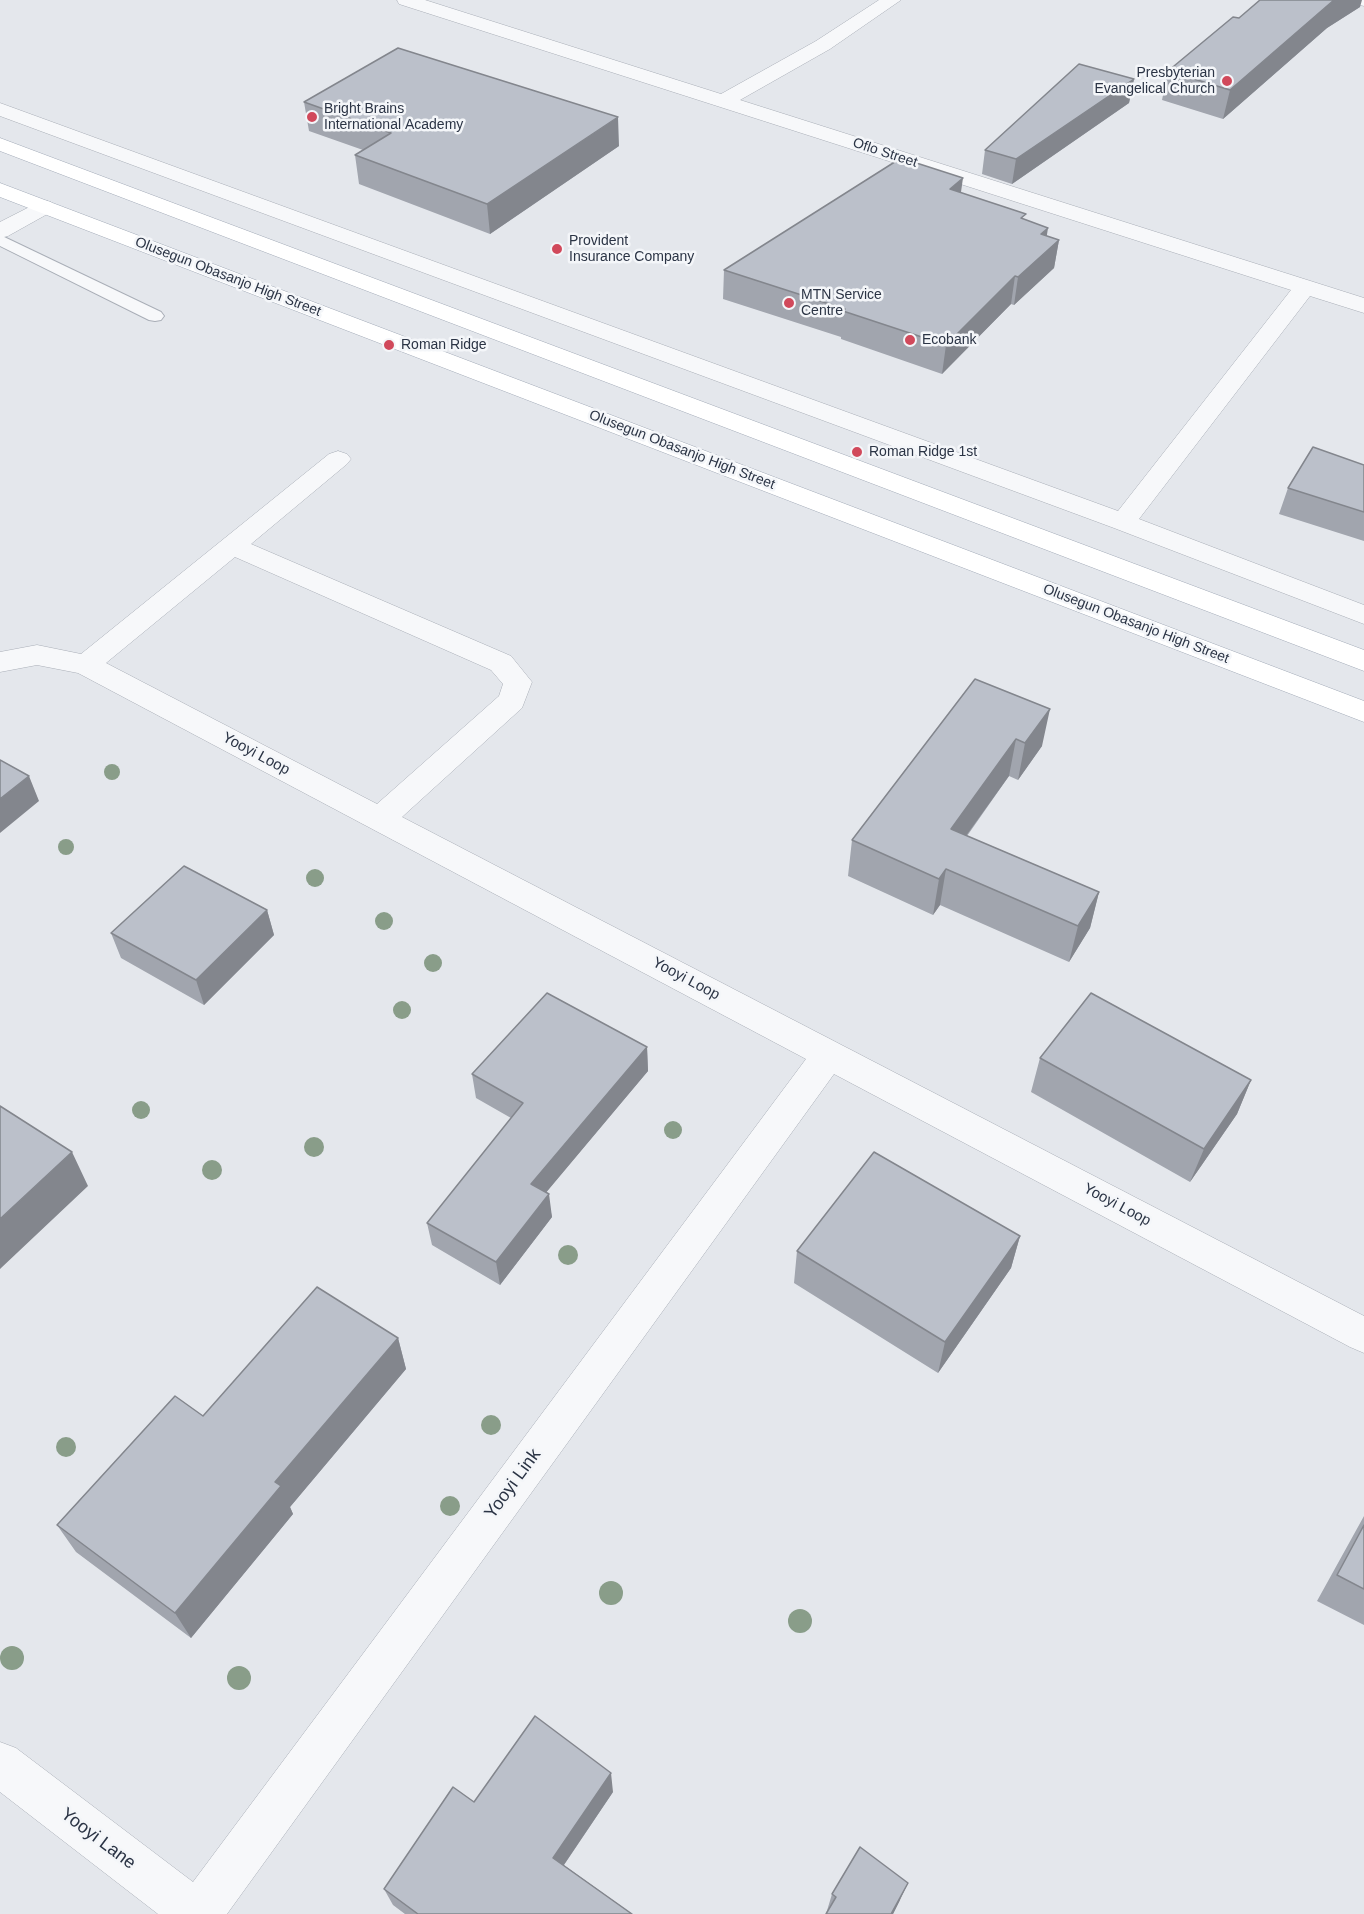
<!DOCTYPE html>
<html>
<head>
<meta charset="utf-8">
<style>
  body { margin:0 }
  canvas { display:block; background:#e4e7ec }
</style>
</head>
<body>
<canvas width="1364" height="1914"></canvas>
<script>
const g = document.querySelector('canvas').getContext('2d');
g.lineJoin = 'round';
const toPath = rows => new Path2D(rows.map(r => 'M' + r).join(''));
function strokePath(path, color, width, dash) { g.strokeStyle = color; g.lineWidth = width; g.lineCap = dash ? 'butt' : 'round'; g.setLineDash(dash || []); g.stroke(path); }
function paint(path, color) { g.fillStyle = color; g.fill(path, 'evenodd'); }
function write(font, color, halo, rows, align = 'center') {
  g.font = font + ' Arial,sans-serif'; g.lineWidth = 5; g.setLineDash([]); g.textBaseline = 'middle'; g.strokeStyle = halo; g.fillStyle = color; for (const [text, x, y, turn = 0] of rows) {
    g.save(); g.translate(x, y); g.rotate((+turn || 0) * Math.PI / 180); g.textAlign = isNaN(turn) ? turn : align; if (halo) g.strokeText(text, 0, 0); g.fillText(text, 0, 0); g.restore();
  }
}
const lane = toPath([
  [0,235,161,312,164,316,161,320,155,321,149,320,0,246,0,235]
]);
const street = toPath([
  [397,0,425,0,721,94,816,41,879,0,901,0,830,49,740,100,1364,298,1364,313,1310,296,1139,519,1364,605,1364,624,1114,528,0,116,0,103,1118,511,1291,290,399,4,397,0],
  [1354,0,1364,0,1364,6,1356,4,1354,0],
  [43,200,51,202,54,207,51,212,8,236,0,238,0,222,43,200],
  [338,451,347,454,351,459,347,464,251,544,511,656,532,682,522,708,402,817,1364,1316,1364,1353,1350,1347,834,1074,227,1914,158,1914,0,1792,0,1742,16,1748,193,1882,806,1059,78,673,37,665,0,672,0,652,37,645,81,654,329,454,338,451],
  [235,557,491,670,503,684,499,696,377,804,106,663,235,557]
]);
const primary = toPath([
  [0,138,1364,650,1364,671,0,151,0,138],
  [0,183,1364,701,1364,722,0,197,0,183]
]);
const trees = [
  [112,772,8],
  [66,847,8],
  [315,878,9],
  [384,921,9],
  [433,963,9],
  [402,1010,9],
  [141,1110,9],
  [673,1130,9],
  [314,1147,10],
  [212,1170,10],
  [568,1255,10],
  [491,1425,10],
  [66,1447,10],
  [450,1506,10],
  [611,1593,12],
  [800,1621,12],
  [12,1658,12],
  [239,1678,12]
];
const wall = toPath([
  [1360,7,1327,28,1223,119,1162,100,1168,71,1239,18],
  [1134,79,1129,103,1012,184,982,174,985,150],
  [304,102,619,146,490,234,359,184,355,155,363,150,309,131],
  [1025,220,1047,236,1059,240,1054,268,1014,305,1011,304,942,374,841,339,841,337,723,299,724,270],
  [1364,465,1364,541,1279,514,1288,488],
  [975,679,1042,746,1018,780,1009,776,967,836,1099,892,1090,928,1069,962,940,905,933,915,848,876,852,840],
  [267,910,274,935,204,1005,121,958,111,933],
  [647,1047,648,1071,546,1192,552,1217,500,1285,432,1245,427,1223,511,1118,476,1098,472,1074],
  [1040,1058,1251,1080,1237,1114,1190,1182,1031,1092],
  [1020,1236,1011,1268,938,1373,794,1283,797,1251],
  [398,1338,406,1369,290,1507,293,1514,191,1638,76,1552,57,1525,203,1416],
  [1364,1516,1364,1625,1317,1601],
  [613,1792,564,1865,632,1914,405,1914,393,1905,384,1889],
  [832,1894,900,1900,893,1914,826,1914]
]);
const shadedWall = toPath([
  [1334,0,1362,0,1360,7,1327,28,1223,119,1230,90],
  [1134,79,1129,103,1012,184,1016,159],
  [618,117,619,146,490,234,487,204],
  [963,178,959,206,950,189],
  [1048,228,1044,254,1059,240,1054,268,1014,305,1018,277,1041,234],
  [1015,276,1011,304,942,374,946,345],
  [1050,709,1042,746,1018,780,1025,743],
  [1016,739,1009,776,945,865,951,829],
  [29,776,39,801,0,833,0,799],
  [946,869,940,905,933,915,939,879],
  [1099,892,1090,928,1069,962,1078,926],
  [267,910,274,935,204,1005,196,980],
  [647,1047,648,1071,534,1207,531,1184],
  [1251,1080,1237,1114,1190,1182,1204,1149],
  [72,1152,88,1186,0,1269,0,1219],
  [549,1194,552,1217,500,1285,496,1262],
  [1020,1236,1011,1268,938,1373,945,1342],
  [398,1338,406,1369,290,1507,293,1514,191,1638,175,1613,275,1482],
  [611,1773,613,1792,557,1875,553,1858],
  [908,1883,900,1900,893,1914,891,1914]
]);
const building = toPath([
  [1260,0,1334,0,1230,90,1168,71,1233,17,1239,18,1260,0],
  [398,48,618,117,487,204,355,155,391,133,304,102,398,48],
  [1079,64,1134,79,1016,159,985,150,1079,64],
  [901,158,963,178,950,189,1026,214,1021,218,1048,228,1041,234,1059,240,1018,277,1015,276,946,345,843,311,845,309,724,270,901,158],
  [1313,447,1364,465,1364,512,1288,488,1313,447],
  [975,679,1050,709,1025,743,1016,739,951,829,1099,892,1078,926,946,869,939,879,852,840,975,679],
  [0,760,29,776,0,799,0,760],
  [184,866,267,910,196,980,111,933,184,866],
  [547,993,647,1047,531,1184,549,1194,496,1262,427,1223,523,1103,472,1074,547,993],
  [1091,993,1251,1080,1204,1149,1040,1058,1091,993],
  [0,1106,72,1152,0,1219,0,1106],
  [874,1152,1020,1236,945,1342,797,1251,874,1152],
  [317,1287,398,1338,275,1482,281,1486,175,1613,57,1525,175,1396,203,1416,317,1287],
  [1364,1525,1364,1589,1337,1575,1364,1525],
  [535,1716,611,1773,553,1858,632,1914,418,1914,384,1889,453,1787,474,1802,535,1716],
  [860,1847,908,1883,891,1914,826,1914,836,1897,832,1894,860,1847]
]);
const markers = [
  [1227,81,6,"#d1495b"],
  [312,117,6,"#d1495b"],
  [557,249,6,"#d1495b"],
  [789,303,6,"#d1495b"],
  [910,340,6,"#d1495b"],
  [389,345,6,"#d1495b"],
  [857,452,6,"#d1495b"]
];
const farPoinames = [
  ["Presbyterian",1215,73,"right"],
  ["Evangelical Church",1215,89,"right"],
  ["Bright Brains",324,109],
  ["International Academy",324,125],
  ["Provident",569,241],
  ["Insurance Company",569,257],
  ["MTN Service",801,295],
  ["Centre",801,311],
  ["Ecobank",922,340],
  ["Roman Ridge",401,345],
  ["Roman Ridge 1st",869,452]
];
const farStreetnames = [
  ["Oflo Street",885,153,18],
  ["Olusegun Obasanjo High Street",228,277,21],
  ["Olusegun Obasanjo High Street",682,450,21],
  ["Olusegun Obasanjo High Street",1136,624,21]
];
const streetNames = [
  ["Yooyi Loop",256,754,28],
  ["Yooyi Loop",686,979,28],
  ["Yooyi Loop",1117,1205,28]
];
const nearStreetnames = [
  ["Yooyi Link",513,1484,-54],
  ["Yooyi Lane",98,1839,37]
];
strokePath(lane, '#a9aeb7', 2);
strokePath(street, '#a9aeb7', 1);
strokePath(primary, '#a3abb8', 1);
paint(lane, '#f7f8fa');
paint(street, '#f7f8fa');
paint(primary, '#fff');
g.fillStyle = '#899d89';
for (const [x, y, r] of trees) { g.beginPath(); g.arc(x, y, r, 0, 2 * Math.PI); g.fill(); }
paint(wall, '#a1a5ae');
paint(shadedWall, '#83868d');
paint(building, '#bbc0ca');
strokePath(building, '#83868d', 1.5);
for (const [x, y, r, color] of markers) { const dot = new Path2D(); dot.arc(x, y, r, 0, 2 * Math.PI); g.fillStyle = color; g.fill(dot); strokePath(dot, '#f4f6f9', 2); }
write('14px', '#2b3445', '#f4f6f9', farPoinames, 'left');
write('14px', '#2b3445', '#f4f6f9', farStreetnames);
write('15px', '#2b3445', '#f4f6f9', streetNames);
write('18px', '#2b3445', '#f4f6f9', nearStreetnames);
</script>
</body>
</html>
